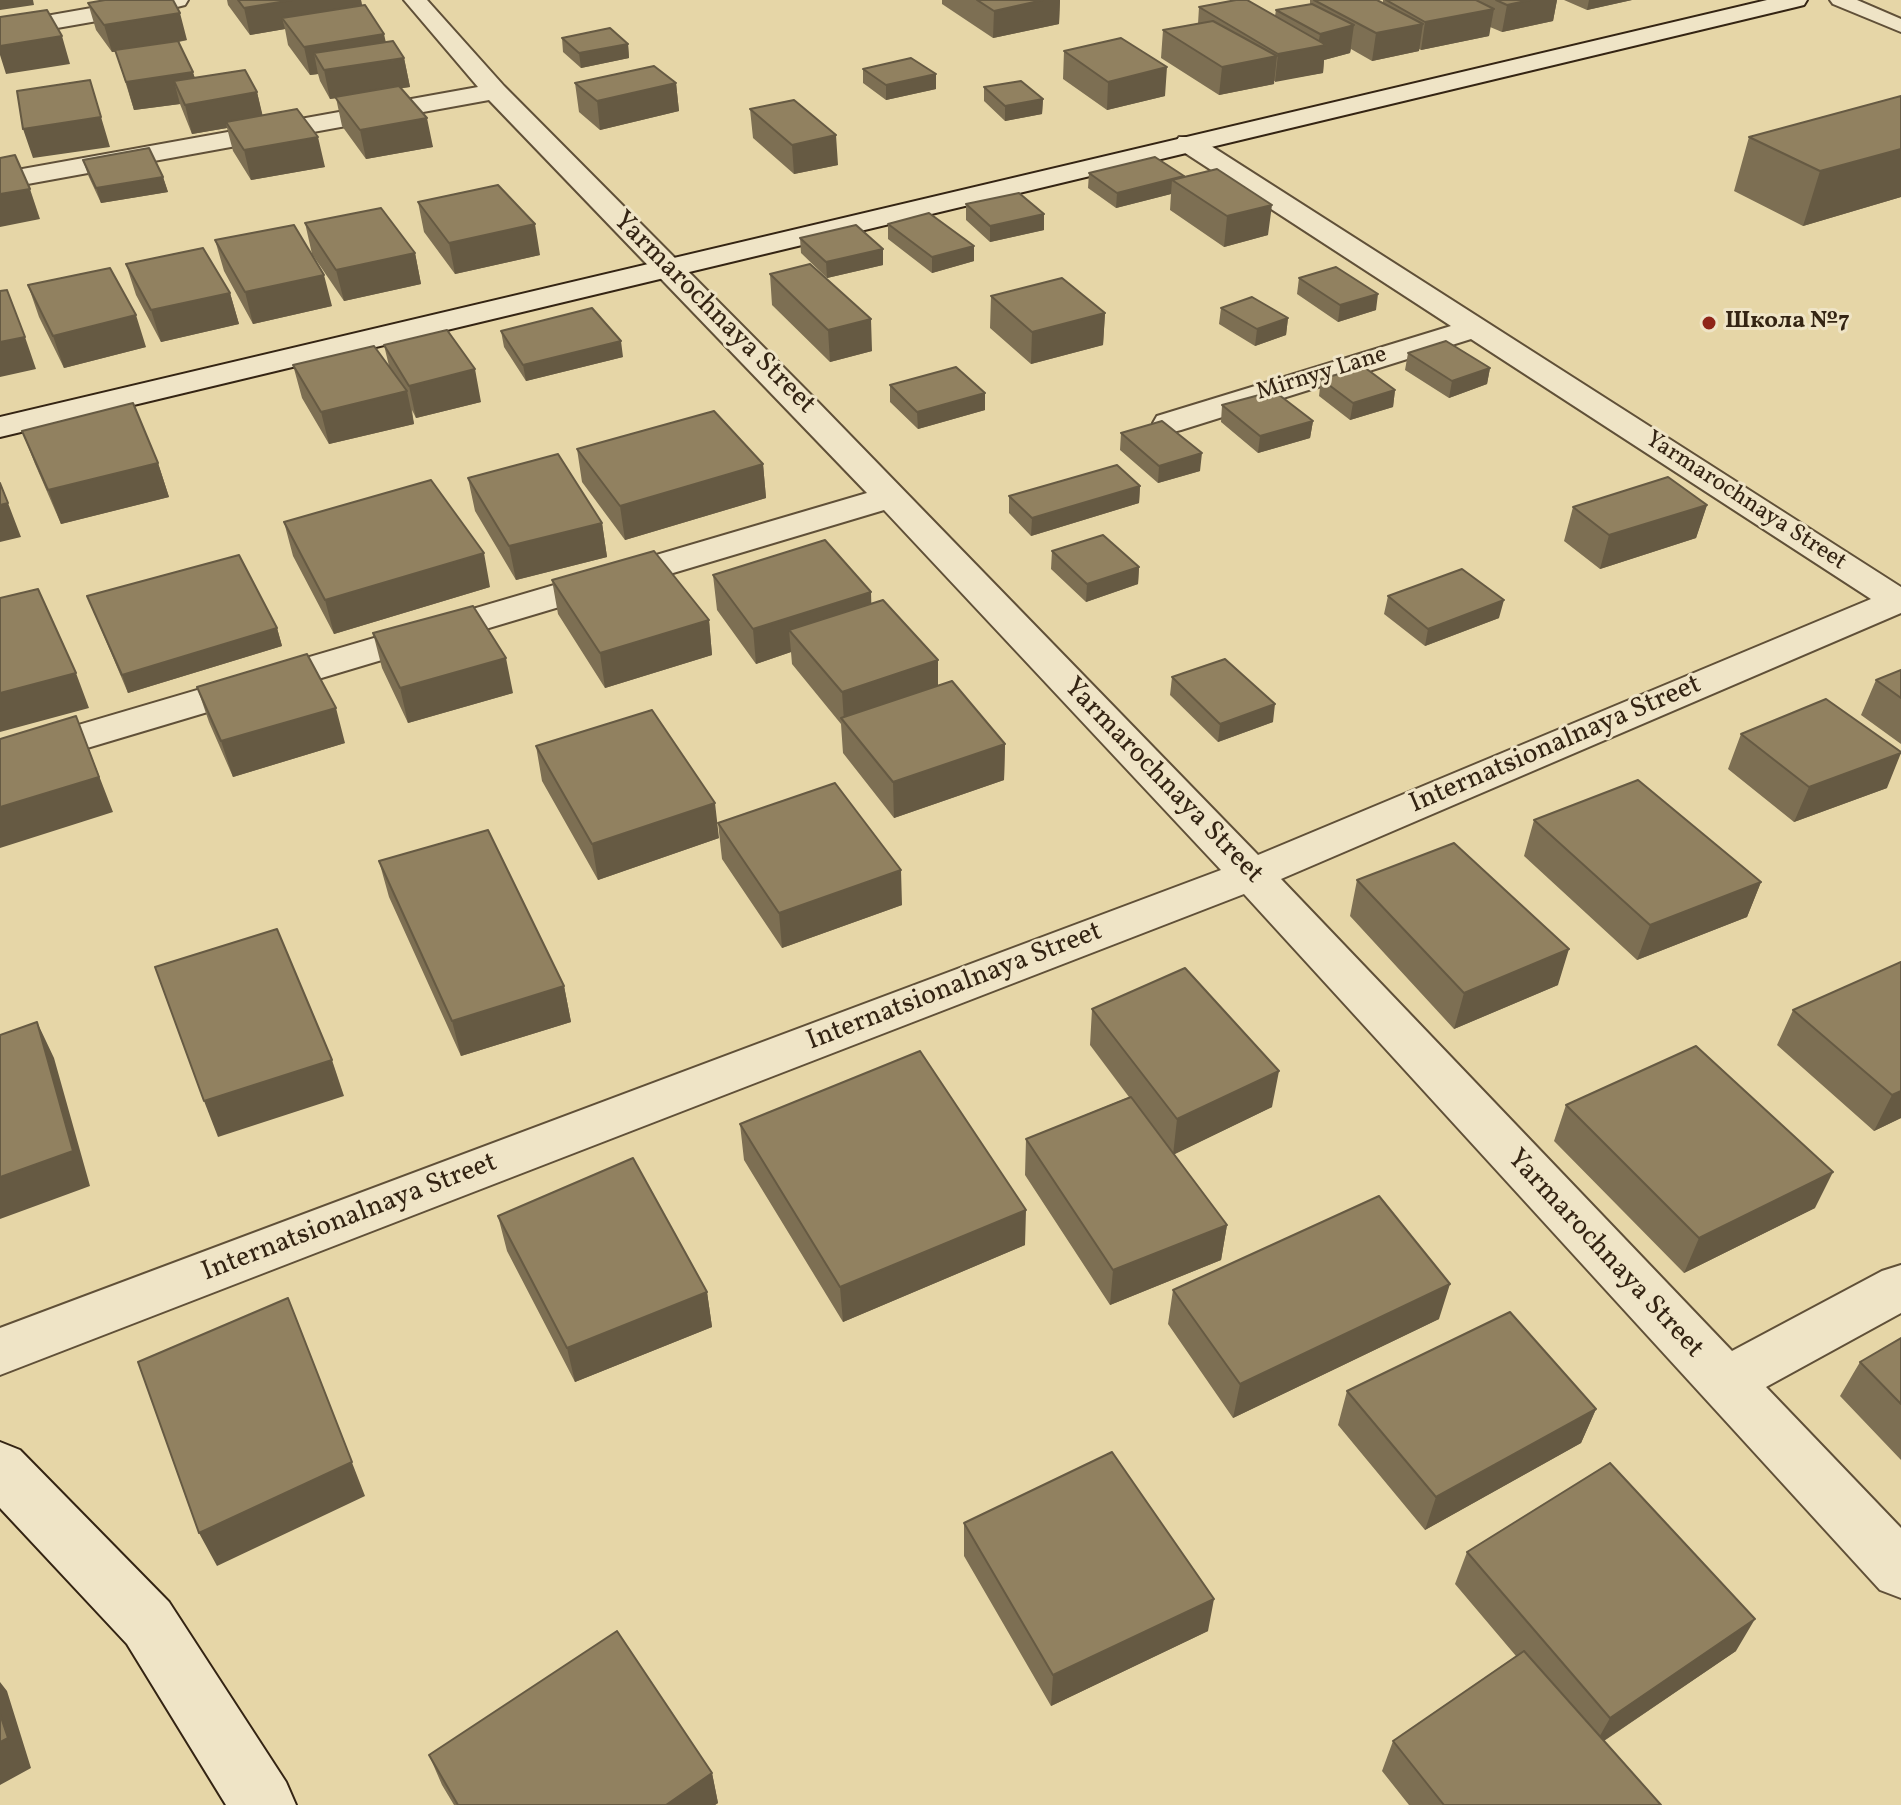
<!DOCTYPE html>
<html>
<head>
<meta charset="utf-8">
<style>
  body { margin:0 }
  canvas { display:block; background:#e6d6a7 }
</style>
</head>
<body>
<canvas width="1901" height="1805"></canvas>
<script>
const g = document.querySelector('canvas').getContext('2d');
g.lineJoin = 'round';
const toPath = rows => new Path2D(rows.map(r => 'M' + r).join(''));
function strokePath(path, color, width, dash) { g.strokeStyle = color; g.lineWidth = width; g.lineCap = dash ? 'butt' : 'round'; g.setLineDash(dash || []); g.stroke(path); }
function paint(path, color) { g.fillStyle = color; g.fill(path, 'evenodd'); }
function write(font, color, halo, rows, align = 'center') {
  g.font = font + ' Vollkorn,serif'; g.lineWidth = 6; g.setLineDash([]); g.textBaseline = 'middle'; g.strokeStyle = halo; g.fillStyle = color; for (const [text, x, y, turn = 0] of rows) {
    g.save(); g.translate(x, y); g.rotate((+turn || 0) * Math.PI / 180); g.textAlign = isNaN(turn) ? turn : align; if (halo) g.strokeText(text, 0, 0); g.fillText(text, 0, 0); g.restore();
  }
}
const service = toPath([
  [1830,0,1857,0,1901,19,1901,32,1833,4,1830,0]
]);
const minor = toPath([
  [137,0,188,0,185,5,177,7,0,38,0,24,137,0],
  [404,0,427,0,504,86,816,400,1258,855,1871,599,1471,339,1181,430,1169,433,1157,430,1153,423,1157,416,1451,326,1179,149,1175,143,1179,137,1197,137,1901,587,1901,613,1281,879,1732,1351,1882,1271,1901,1265,1901,1313,1766,1387,1901,1528,1901,1598,1880,1590,1244,894,0,1375,0,1328,1221,870,884,510,0,774,0,748,867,493,489,100,0,189,0,173,478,87,404,0]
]);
const secondary = toPath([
  [1767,0,1807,0,1804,5,1796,7,0,437,0,417,1767,0],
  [0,1442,20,1450,169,1602,286,1782,296,1805,226,1805,127,1644,0,1508,0,1442]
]);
const wall = toPath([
  [227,0,361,0,362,6,386,42,404,58,410,87,401,88,433,147,366,159,342,126,336,98,330,99,320,81,318,74,310,75,288,45,285,29,250,35,228,5],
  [942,0,1060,0,1059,24,993,38,942,4],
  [1310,0,1377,0,1383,3,1383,0,1557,0,1553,21,1502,32,1490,27,1489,36,1421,50,1419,49,1419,51,1372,61,1351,49,1350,53,1324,60,1323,73,1274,81,1274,84,1219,95,1161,58,1163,30,1198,24,1199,7,1275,16,1276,10,1310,4],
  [1564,0,1632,0,1587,10],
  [88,3,187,40,179,42,195,78,257,92,262,115,325,167,251,180,233,151,227,128,192,134,180,104,134,110,116,52,112,52,96,30],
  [562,38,628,44,629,58,581,68,563,52],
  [1064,51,1165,96,1107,110,1063,79],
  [863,69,936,89,886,100,863,83],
  [575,83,676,83,679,111,600,130,579,112],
  [984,87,1043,99,1042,114,1005,121,984,101],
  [1901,96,1901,197,1803,226,1734,191,1749,137],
  [750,109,838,165,794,174,753,138],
  [1155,157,1268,235,1224,247,1170,210,1171,194,1116,208,1088,188,1089,173],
  [83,160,163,177,168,192,101,203,88,175],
  [418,202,540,255,455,274,424,232],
  [966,204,1044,230,990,242,966,220],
  [305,223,415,253,421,284,344,301,312,254],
  [888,224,974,246,974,261,932,273,888,239],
  [800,238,883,265,827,278,801,253],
  [215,240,332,306,253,324,224,271],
  [126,264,230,293,239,324,161,342,136,295],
  [770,274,872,351,830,362,772,305],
  [1299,278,1376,310,1338,322,1297,294],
  [28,285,146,347,64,368,39,317],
  [991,296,1105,313,1103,345,1031,364,990,328],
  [1221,308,1288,318,1286,335,1255,346,1219,324],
  [501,331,623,357,526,381,504,347],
  [384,345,481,402,416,418,412,410,414,424,329,444,302,398,293,365,389,366],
  [1408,353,1490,368,1487,384,1449,398,1405,370],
  [1321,379,1395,390,1393,407,1350,420,1319,396],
  [890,385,985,410,918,429,890,402],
  [1222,405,1313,421,1310,438,1258,453,1221,422],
  [22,431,158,463,169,497,61,524,35,464],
  [1121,433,1200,471,1158,483,1120,450],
  [577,449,763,464,766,498,625,540,582,482],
  [468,478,602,523,607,557,516,580,475,511],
  [1140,486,1139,503,1031,536,1009,513,1009,496],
  [1707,505,1696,538,1600,569,1564,541,1573,507],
  [284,522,490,587,334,634,293,556],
  [1052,551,1139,567,1138,584,1086,602,1051,569],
  [713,575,871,592,871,604,938,686,1005,744,1004,780,894,818,843,753,841,724,792,664,791,652,756,664,717,610],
  [552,580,709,620,712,655,605,688,558,614],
  [87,596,277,628,282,646,128,693],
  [1388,596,1499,618,1425,646,1384,614],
  [373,633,513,693,408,723,382,668],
  [1901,670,1901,744,1861,715,1876,680],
  [1172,677,1273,722,1218,742,1170,695],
  [197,687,345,743,233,777,209,722],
  [1741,734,1887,788,1794,822,1728,769],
  [536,746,719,838,598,880,542,781],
  [1534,820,1761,882,1747,917,1637,960,1524,856],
  [718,823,902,905,782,948,722,859],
  [379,861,564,986,571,1022,461,1056,389,897],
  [1357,880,1558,985,1454,1029,1350,916],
  [1901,962,1901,1118,1874,1131,1777,1045,1793,1010],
  [1092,1009,1272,1107,1174,1154,1227,1225,1221,1260,1110,1305,1025,1175,1026,1139,1129,1097,1090,1045],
  [1566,1105,1815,1208,1684,1273,1554,1141],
  [740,1124,1025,1245,843,1322,744,1160],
  [498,1216,707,1292,712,1327,575,1382,507,1251],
  [1173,1290,1439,1319,1233,1418,1168,1324],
  [1901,1338,1901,1460,1840,1396,1860,1362],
  [1347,1391,1596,1409,1581,1443,1425,1530,1338,1425],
  [964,1523,1208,1631,1051,1706,964,1556],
  [1467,1552,1736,1651,1604,1741,1661,1805,1409,1805,1382,1771,1393,1741,1516,1656,1455,1584],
  [429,1755,712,1773,718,1803,715,1805,454,1805,442,1785]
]);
const shadedWall = toPath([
  [0,0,33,0,34,5,0,10],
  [292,0,361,0,364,16,282,18,285,29,250,35,244,8],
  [1043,0,1060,0,1059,24,993,38,994,11],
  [1530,0,1557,0,1553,21,1502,32,1507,5],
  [1589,0,1632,0,1587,10],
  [1494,9,1489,36,1421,50,1425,22],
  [180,13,187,40,112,52,104,25],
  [1423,24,1419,51,1372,61,1376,33],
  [1354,25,1350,53,1324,60,1323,73,1275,82,1278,54,1318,46,1320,34],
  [384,34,390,61,404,58,410,87,330,99,324,70,314,53,318,74,310,75,304,47],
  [62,36,70,64,6,74,0,55,0,46],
  [628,44,629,58,581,68,579,53],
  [1277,56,1274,84,1219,95,1222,67],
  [1167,67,1165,96,1107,110,1108,82],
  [193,72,201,100,174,81,180,104,134,110,126,82],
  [936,74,936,89,886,100,886,85],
  [90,80,110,147,33,158,23,129],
  [676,83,679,111,600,130,597,101],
  [257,92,264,121,226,122,227,128,192,134,185,105],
  [1043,99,1042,114,1005,121,1005,106],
  [427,118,433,147,366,159,360,130],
  [836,135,838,165,794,174,792,145],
  [318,137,325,167,251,180,244,150],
  [1901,149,1901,197,1803,226,1820,171],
  [1184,176,1172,180,1171,194,1116,208,1117,193],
  [163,177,168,192,101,203,96,188],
  [30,189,40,219,0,227,0,194],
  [1272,205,1268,235,1224,247,1227,216],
  [1044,214,1044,230,990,242,990,226],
  [535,224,540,255,455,274,449,243],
  [974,246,974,261,932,273,932,257],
  [883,249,883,265,827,278,826,262],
  [415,253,421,284,344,301,336,270],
  [324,275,332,306,253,324,245,292],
  [230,293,239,324,161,342,151,310],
  [1378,294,1376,310,1338,322,1340,305],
  [1105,313,1103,345,1031,364,1032,332],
  [136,315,146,347,64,368,53,336],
  [1288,318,1286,335,1255,346,1257,329],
  [871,319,872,351,830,362,828,330],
  [25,337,36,369,0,377,0,342],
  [621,341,623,357,526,381,523,365],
  [1490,368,1487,384,1449,398,1452,381],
  [475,369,481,402,416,418,409,386],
  [1395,390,1393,407,1350,420,1353,403],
  [407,391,414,424,329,444,321,412],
  [985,393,985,410,918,429,917,412],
  [1313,421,1310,438,1258,453,1260,436],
  [1202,453,1200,471,1158,483,1159,466],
  [158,463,169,497,61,524,48,490],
  [763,464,766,498,625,540,620,506],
  [1140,486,1139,503,1031,536,1032,518],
  [8,503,21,537,0,542,0,505],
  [1707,505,1696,538,1600,569,1609,535],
  [602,523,607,557,516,580,509,546],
  [484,553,490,587,334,634,325,600],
  [1139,567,1138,584,1086,602,1087,584],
  [871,592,872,626,789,630,791,652,756,664,753,629],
  [1504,600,1499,618,1425,646,1428,629],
  [709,620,712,655,605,688,600,653],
  [277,628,282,646,128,693,122,675],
  [506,658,513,693,408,723,400,688],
  [938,660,938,695,844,721,842,692],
  [76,673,89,708,0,732,0,693],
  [1275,704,1273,722,1218,742,1220,724],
  [336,708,345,743,233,777,221,741],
  [76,716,113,812,0,848,0,807],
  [1005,744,1004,780,894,818,893,782],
  [1901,753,1887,788,1794,822,1809,787],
  [715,803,719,838,598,880,592,844],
  [901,870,902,905,782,948,779,913],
  [1761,882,1747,917,1637,960,1650,925],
  [1569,949,1558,985,1454,1029,1464,993],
  [564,986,571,1022,461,1056,452,1021],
  [37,1022,54,1058,90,1186,0,1219,0,1177],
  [332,1060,344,1096,218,1137,204,1101],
  [1279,1071,1272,1107,1173,1155,1177,1119],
  [1901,1091,1901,1118,1874,1131,1892,1095],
  [1833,1172,1815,1208,1684,1273,1699,1238],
  [1026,1210,1025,1245,843,1322,840,1287],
  [1227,1225,1221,1260,1110,1305,1113,1270],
  [1450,1284,1439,1319,1233,1418,1240,1384],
  [707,1292,712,1327,575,1382,567,1348],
  [288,1298,365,1496,217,1566,199,1533],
  [1596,1409,1581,1443,1425,1530,1436,1497],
  [1214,1599,1208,1631,1051,1706,1053,1675],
  [1755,1619,1736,1651,1593,1748,1610,1718],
  [0,1682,7,1691,31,1768,0,1785],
  [712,1773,718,1803,715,1805,666,1805]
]);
const building = toPath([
  [105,0,173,0,180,13,104,25,88,3,105,0],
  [238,0,292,0,244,8,238,0],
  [977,0,1043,0,994,11,977,0],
  [1236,0,1247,0,1326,45,1278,54,1199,7,1236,0],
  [1314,0,1377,0,1423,24,1376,33,1314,0],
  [1386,0,1476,0,1494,9,1425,22,1386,0],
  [1496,0,1530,0,1507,5,1496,0],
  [1312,4,1354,25,1320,34,1276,10,1312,4],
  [365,5,384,34,304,47,282,18,365,5],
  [47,10,62,36,0,46,0,17,47,10],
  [1213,21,1277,56,1222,67,1163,30,1213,21],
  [610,28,628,44,579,53,562,38,610,28],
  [1121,38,1167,67,1108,82,1064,51,1121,38],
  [178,41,193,72,126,82,115,50,178,41],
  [393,41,404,58,324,70,314,53,393,41],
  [911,58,936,74,886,85,863,69,911,58],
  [654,66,676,83,597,101,575,83,654,66],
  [245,70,257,92,185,105,174,81,245,70],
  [90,80,101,117,23,129,17,91,90,80],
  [1021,81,1043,99,1005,106,984,87,1021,81],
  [399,86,427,118,360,130,335,97,399,86],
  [1901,96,1901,149,1820,171,1749,137,1901,96],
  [794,100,836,135,792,145,750,109,794,100],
  [297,109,318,137,244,150,226,122,297,109],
  [149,148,163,177,96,188,83,160,149,148],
  [15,155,30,189,0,194,0,158,15,155],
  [1155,157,1184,176,1117,193,1089,173,1155,157],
  [1217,169,1272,205,1227,216,1172,180,1217,169],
  [498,185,535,224,449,243,418,202,498,185],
  [1019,193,1044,214,990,226,966,204,1019,193],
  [381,208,415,253,336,270,305,223,381,208],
  [929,213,974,246,932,257,888,224,929,213],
  [294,225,324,275,245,292,215,240,294,225],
  [856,225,883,249,826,262,800,238,856,225],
  [203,248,230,293,151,310,126,264,203,248],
  [810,264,871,319,828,330,770,274,810,264],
  [1336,267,1378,294,1340,305,1299,278,1336,267],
  [110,268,136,315,53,336,28,285,110,268],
  [1062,278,1105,313,1032,332,991,296,1062,278],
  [7,290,25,337,0,342,0,291,7,290],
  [1252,297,1288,318,1257,329,1221,308,1252,297],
  [592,308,621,341,523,365,501,331,592,308],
  [447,330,475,369,409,386,384,345,447,330],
  [1446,341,1490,368,1452,381,1408,353,1446,341],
  [374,346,407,391,321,412,293,365,374,346],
  [956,367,985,393,917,412,890,385,956,367],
  [1364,367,1395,390,1353,403,1321,379,1364,367],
  [1274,391,1313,421,1260,436,1222,405,1274,391],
  [133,403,158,463,48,490,22,431,133,403],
  [714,411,763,464,620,506,577,449,714,411],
  [1162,421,1202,453,1159,466,1121,433,1162,421],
  [558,454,602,523,509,546,468,478,558,454],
  [1117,465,1140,486,1032,518,1009,496,1117,465],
  [1668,477,1707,505,1609,535,1573,507,1668,477],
  [431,480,484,553,325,600,284,522,431,480],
  [0,483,8,503,0,505,0,483],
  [1103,535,1139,567,1087,584,1052,551,1103,535],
  [825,540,871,592,753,629,713,575,825,540],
  [654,551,709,620,600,653,552,580,654,551],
  [239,555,277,628,122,675,87,596,239,555],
  [1462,569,1504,600,1428,629,1388,596,1462,569],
  [38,589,76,673,0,693,0,598,38,589],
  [883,600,938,660,842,692,789,630,883,600],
  [473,606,506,658,400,688,373,633,473,606],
  [307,654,336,708,221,741,197,687,307,654],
  [1225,659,1275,704,1220,724,1172,677,1225,659],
  [1901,670,1901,698,1876,680,1901,670],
  [952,681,1005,744,893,782,841,718,952,681],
  [1826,699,1901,752,1901,753,1809,787,1741,734,1826,699],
  [652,710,715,803,592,844,536,746,652,710],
  [76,716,99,777,0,807,0,739,76,716],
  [1638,780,1761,882,1650,925,1534,820,1638,780],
  [835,783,901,870,779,913,718,823,835,783],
  [488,830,564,986,452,1021,379,861,488,830],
  [1454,843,1569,949,1464,993,1357,880,1454,843],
  [277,929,332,1060,204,1101,155,967,277,929],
  [1901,962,1901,1091,1892,1095,1793,1010,1901,962],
  [1185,968,1279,1071,1177,1119,1092,1009,1185,968],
  [37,1022,73,1151,0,1177,0,1035,37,1022],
  [1696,1046,1833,1172,1699,1238,1566,1105,1696,1046],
  [920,1051,1026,1210,840,1287,740,1124,920,1051],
  [1131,1097,1227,1225,1113,1270,1026,1139,1131,1097],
  [633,1158,707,1292,567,1348,498,1216,633,1158],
  [1379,1196,1450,1284,1240,1384,1173,1290,1379,1196],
  [288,1298,352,1462,199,1533,138,1362,288,1298],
  [1510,1312,1596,1409,1436,1497,1347,1391,1510,1312],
  [1901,1338,1901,1404,1860,1362,1901,1338],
  [1112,1452,1214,1599,1053,1675,964,1523,1112,1452],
  [1610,1463,1755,1619,1610,1718,1467,1552,1610,1463],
  [617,1631,712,1773,666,1805,458,1805,429,1755,617,1631],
  [1524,1651,1661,1805,1444,1805,1393,1741,1524,1651],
  [0,1714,8,1738,0,1742,0,1714]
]);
const markers = [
  [1709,323,8,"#8f2418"]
];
const farPoinames = [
  ["Школа №7",1725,323]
];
const farStreetnames = [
  ["Mirnyy Lane",1322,375,-17],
  ["Yarmarochnaya Street",1745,502,33]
];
const streetNames = [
  ["Yarmarochnaya Street",713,314,45],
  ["Internatsionalnaya Street",1556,746,-23],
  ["Yarmarochnaya Street",1162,782,46],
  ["Internatsionalnaya Street",955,988,-21],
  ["Internatsionalnaya Street",350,1219,-21],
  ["Yarmarochnaya Street",1604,1255,47]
];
strokePath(service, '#605038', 4);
strokePath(minor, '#605038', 4);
strokePath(secondary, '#342413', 4);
paint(service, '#efe4c6');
paint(minor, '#efe4c6');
paint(secondary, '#efe4c6');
paint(wall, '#7d6f53');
paint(shadedWall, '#665a43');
paint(building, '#918160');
strokePath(building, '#665a43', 2);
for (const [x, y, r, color] of markers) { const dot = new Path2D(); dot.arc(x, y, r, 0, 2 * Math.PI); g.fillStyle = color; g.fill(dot); strokePath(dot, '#efe4c6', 3); }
write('bold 24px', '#342413', '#efe4c6', farPoinames, 'left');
write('24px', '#342413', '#efe4c6', farStreetnames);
write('28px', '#342413', '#efe4c6', streetNames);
</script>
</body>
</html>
